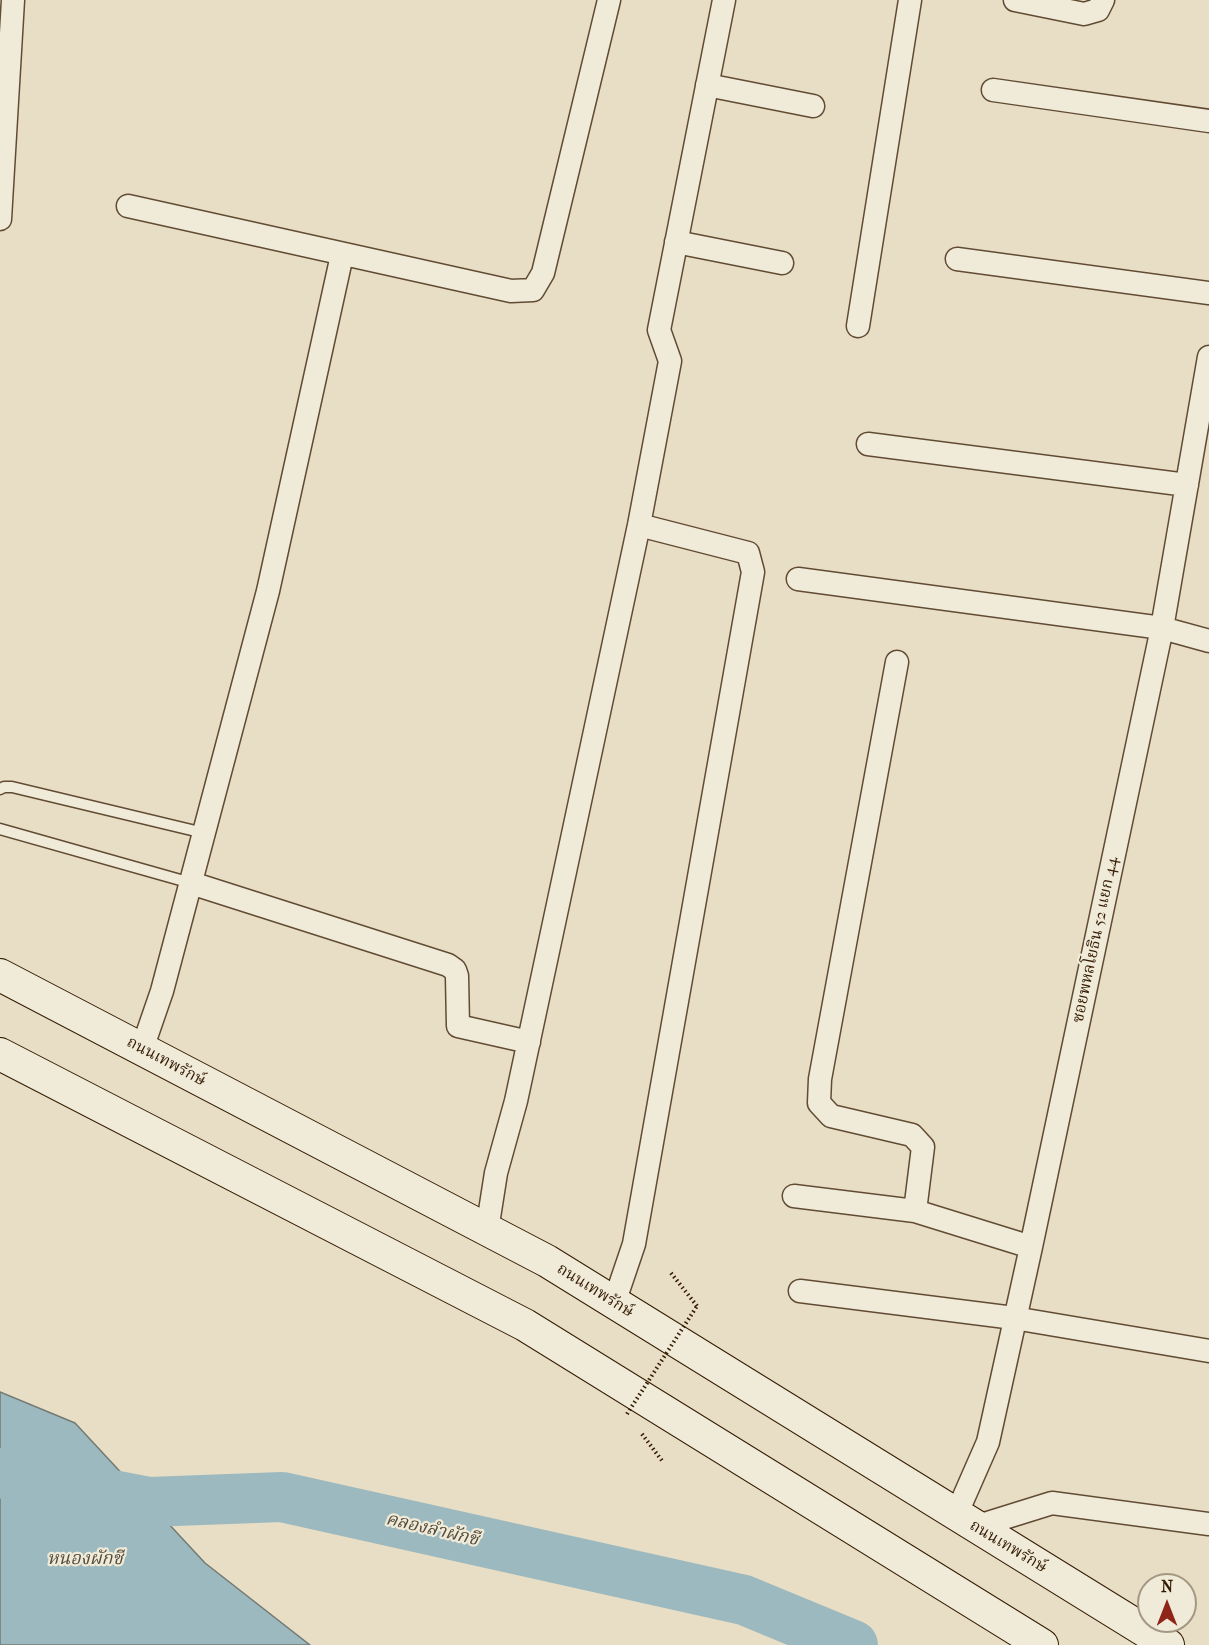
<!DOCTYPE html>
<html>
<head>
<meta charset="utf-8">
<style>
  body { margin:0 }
  #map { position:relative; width:1209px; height:1645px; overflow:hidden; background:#e8dec5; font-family:"IM FELL French Canon",serif }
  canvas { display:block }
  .north { position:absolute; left:1137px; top:1573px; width:60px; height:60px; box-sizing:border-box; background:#f0ead9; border:2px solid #a59883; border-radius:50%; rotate:0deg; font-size:16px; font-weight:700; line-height:24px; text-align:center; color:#341c02 }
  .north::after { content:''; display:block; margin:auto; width:21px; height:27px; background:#8f2418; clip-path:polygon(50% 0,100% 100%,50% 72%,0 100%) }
</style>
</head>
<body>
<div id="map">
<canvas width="1209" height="1645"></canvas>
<div class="north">N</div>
</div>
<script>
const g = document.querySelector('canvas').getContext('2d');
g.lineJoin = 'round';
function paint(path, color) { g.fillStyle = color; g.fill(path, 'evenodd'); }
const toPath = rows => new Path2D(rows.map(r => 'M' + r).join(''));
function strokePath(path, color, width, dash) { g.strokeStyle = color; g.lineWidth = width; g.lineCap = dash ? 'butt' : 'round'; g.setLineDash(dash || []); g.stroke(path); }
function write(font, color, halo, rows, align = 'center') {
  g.font = font + ' "IM FELL French Canon","Noto Serif Thai",serif'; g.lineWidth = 4.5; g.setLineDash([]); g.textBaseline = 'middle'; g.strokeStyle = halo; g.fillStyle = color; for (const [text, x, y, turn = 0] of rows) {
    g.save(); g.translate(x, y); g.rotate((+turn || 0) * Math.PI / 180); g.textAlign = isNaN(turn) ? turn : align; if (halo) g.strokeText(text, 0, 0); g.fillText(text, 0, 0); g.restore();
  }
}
const water = toPath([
  [0,1392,75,1423,205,1563,310,1645,0,1645,0,1392]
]);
const river = toPath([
  [0,1473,149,1502,282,1497,744,1600,853,1645]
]);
const path = toPath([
  [671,1273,697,1306],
  [642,1434,663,1462]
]);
const service = toPath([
  [0,789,4,787,12,787,204,833],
  [0,829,191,883]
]);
const minor = toPath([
  [1015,0,1084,14,1098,10,1103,0],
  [707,85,813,106],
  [993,90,1209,121],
  [128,206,511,291,533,290,543,273,609,0],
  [0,219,13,0],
  [676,242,782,263],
  [957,259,1209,293],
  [858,326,910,0],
  [868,444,1187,485],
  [798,579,1162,628,1209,641],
  [897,662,820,1079,819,1103,831,1116,912,1135,923,1147,915,1211,1031,1247],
  [191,883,448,965,455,970,457,976,458,1026,529,1042],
  [142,1049,162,991,268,591,342,255],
  [794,1196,915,1211],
  [487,1230,496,1173,516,1101,639,525,670,361,659,330,724,0],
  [800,1291,1014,1318,1209,1351],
  [614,1303,634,1244,753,572,748,553,639,525],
  [956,1515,988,1442,1031,1247,1162,628,1209,357],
  [975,1527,1052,1503,1209,1524]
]);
const secondary = toPath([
  [0,975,547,1261,1168,1645],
  [0,1054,525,1325,1042,1645]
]);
const pathBridge = toPath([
  [627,1414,697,1306]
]);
const streetNames = [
  ["ซอยพหลโยธิน 52 แยก 44",1096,940,-78],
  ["ถนนเทพรักษ์",166,1062,28],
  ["ถนนเทพรักษ์",595,1291,32],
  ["ถนนเทพรักษ์",1008,1547,31]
];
const waterNames = [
  ["คลองลำผักชี",432,1530,13],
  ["หนองผักชี",85,1560]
];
paint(water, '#9cb9bf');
strokePath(water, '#727a73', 1.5);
strokePath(river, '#9cb9bf', 50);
strokePath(service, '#614c33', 13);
strokePath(minor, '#614c33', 25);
strokePath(secondary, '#341c02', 34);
strokePath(path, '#341c02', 4, [1.5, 3]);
strokePath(service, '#f0ead9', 10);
strokePath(minor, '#f0ead9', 22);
strokePath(secondary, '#f0ead9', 32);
strokePath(pathBridge, '#341c02', 4, [1.5, 3]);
write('16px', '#341c02', '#f0ead9', streetNames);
write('italic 18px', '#534b3b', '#f0ead9', waterNames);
</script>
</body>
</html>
